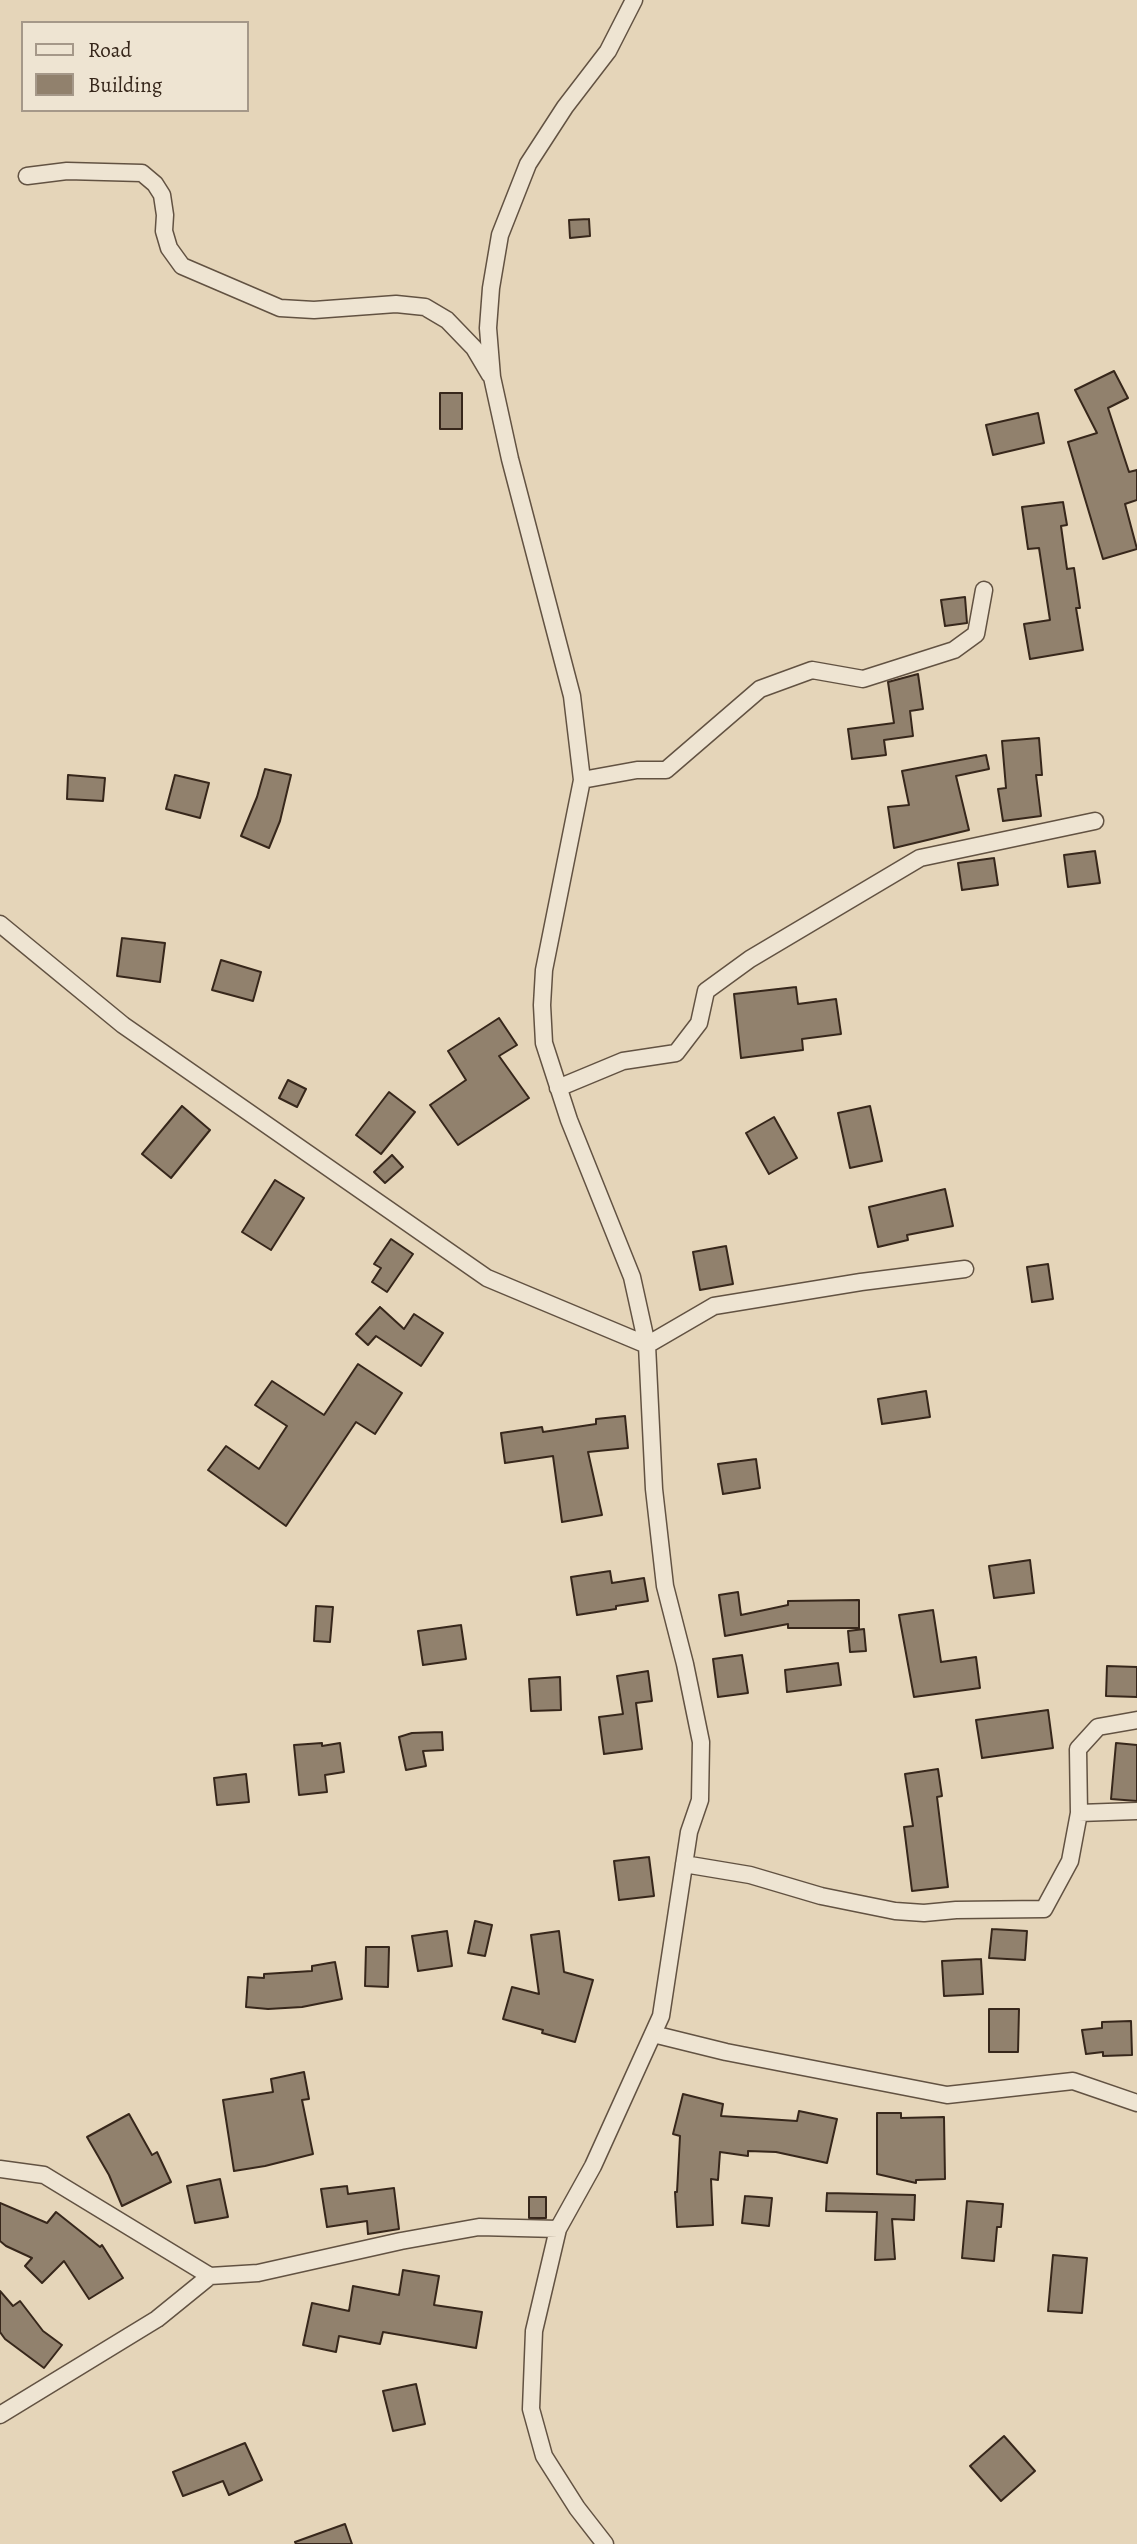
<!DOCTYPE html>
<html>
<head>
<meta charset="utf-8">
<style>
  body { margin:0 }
  #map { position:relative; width:1137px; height:2544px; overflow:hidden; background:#e5d5b9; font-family:Alegreya,serif }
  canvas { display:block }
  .legend { position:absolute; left:21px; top:21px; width:228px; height:91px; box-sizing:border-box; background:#eee4d2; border:2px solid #a59889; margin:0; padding:9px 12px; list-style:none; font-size:21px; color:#37271b }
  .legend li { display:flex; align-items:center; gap:14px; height:35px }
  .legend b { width:35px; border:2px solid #a59889 }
</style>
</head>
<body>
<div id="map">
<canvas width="1137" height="2544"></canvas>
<ul class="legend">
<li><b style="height:9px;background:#eee4d2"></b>Road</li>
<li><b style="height:19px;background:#91816d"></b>Building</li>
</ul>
</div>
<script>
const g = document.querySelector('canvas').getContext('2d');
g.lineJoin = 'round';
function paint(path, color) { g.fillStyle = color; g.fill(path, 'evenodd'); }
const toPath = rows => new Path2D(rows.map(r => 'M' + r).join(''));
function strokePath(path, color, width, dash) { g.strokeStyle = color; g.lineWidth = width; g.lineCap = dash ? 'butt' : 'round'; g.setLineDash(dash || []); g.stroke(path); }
const building = toPath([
  [589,219,590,236,570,238,569,220,589,219],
  [1114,371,1128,398,1108,408,1129,472,1137,470,1137,500,1125,504,1137,549,1103,559,1068,442,1097,433,1075,390,1114,371],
  [440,393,462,393,462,429,440,429,440,393],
  [1038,413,1044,443,993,455,986,425,1038,413],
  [1063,502,1067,525,1061,526,1067,569,1074,568,1080,608,1076,608,1083,650,1030,659,1024,624,1050,620,1039,548,1028,549,1022,507,1063,502],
  [965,597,967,623,945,626,941,600,965,597],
  [918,674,923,709,910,711,913,736,884,740,886,755,852,759,848,729,894,723,888,682,918,674],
  [1039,738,1042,775,1036,775,1041,816,1003,821,998,789,1006,788,1002,741,1039,738],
  [986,755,989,769,956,776,969,830,894,848,888,807,909,805,902,771,986,755],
  [265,769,291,775,280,821,269,848,241,836,257,797,265,769],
  [68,775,105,778,103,801,67,799,68,775],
  [175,775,209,783,200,818,166,809,175,775],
  [1095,851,1100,883,1068,887,1064,855,1095,851],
  [994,858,998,885,962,890,958,863,994,858],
  [122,938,165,943,160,982,117,976,122,938],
  [221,960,261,972,253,1001,212,990,221,960],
  [796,987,798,1004,836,999,841,1034,802,1039,803,1050,741,1058,734,994,796,987],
  [499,1018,517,1045,499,1056,529,1098,458,1145,430,1105,466,1080,448,1051,499,1018],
  [288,1080,306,1089,297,1107,279,1098,288,1080],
  [389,1092,415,1112,381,1154,356,1135,389,1092],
  [182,1106,210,1130,171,1178,142,1154,182,1106],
  [870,1106,882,1161,850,1168,838,1113,870,1106],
  [774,1117,797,1158,769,1174,746,1133,774,1117],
  [392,1155,403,1167,385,1183,374,1172,392,1155],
  [275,1180,304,1198,271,1250,242,1232,275,1180],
  [945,1189,953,1226,907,1235,908,1240,878,1247,869,1207,945,1189],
  [391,1239,413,1254,387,1292,372,1282,381,1268,374,1264,391,1239],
  [726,1246,733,1284,700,1290,693,1252,726,1246],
  [1048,1264,1053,1299,1032,1302,1027,1267,1048,1264],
  [380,1307,404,1329,414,1314,443,1333,421,1366,376,1336,368,1345,356,1334,380,1307],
  [358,1364,402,1393,375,1434,356,1422,286,1526,208,1470,226,1446,259,1469,287,1426,255,1405,272,1381,324,1415,358,1364],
  [926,1391,930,1417,882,1424,878,1399,926,1391],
  [625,1416,628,1448,588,1452,602,1515,562,1522,553,1456,505,1463,501,1433,542,1427,543,1432,596,1424,596,1419,625,1416],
  [756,1459,760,1488,723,1494,718,1464,756,1459],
  [1030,1560,1034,1593,994,1598,989,1566,1030,1560],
  [610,1571,612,1583,644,1578,648,1601,616,1606,616,1609,577,1615,571,1577,610,1571],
  [738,1592,741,1615,788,1605,788,1601,859,1600,859,1628,788,1628,788,1624,725,1636,719,1595,738,1592],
  [316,1606,333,1607,330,1642,314,1641,316,1606],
  [933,1610,941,1662,976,1657,980,1688,914,1697,899,1615,933,1610],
  [461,1625,466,1659,423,1665,418,1631,461,1625],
  [864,1629,866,1651,850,1652,848,1631,864,1629],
  [742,1655,748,1693,718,1697,713,1659,742,1655],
  [838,1663,841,1685,787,1692,785,1670,838,1663],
  [1107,1666,1137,1667,1137,1697,1106,1696,1107,1666],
  [648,1671,652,1701,636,1703,642,1749,604,1754,599,1717,623,1714,617,1676,648,1671],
  [560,1677,561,1710,531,1711,529,1679,560,1677],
  [1048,1710,1053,1748,982,1758,976,1720,1048,1710],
  [442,1732,443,1750,423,1751,426,1766,406,1770,399,1737,412,1733,442,1732],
  [322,1743,322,1746,340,1743,344,1772,325,1775,327,1792,299,1795,294,1745,322,1743],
  [1116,1743,1137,1745,1137,1801,1111,1799,1116,1743],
  [938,1769,942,1796,937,1797,948,1887,912,1891,904,1827,913,1826,905,1774,938,1769],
  [246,1774,249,1802,217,1805,214,1778,246,1774],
  [649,1857,654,1896,619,1900,614,1861,649,1857],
  [475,1921,492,1925,485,1956,468,1953,475,1921],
  [992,1929,1027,1931,1025,1960,989,1958,992,1929],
  [447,1931,452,1966,418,1971,412,1936,447,1931],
  [559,1931,564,1972,593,1980,575,2042,542,2033,543,2030,503,2019,512,1987,539,1994,531,1935,559,1931],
  [366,1947,389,1947,388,1987,365,1986,366,1947],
  [981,1959,983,1994,944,1996,942,1961,981,1959],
  [335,1962,342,1999,302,2007,268,2009,246,2007,248,1977,264,1978,264,1974,312,1971,312,1966,335,1962],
  [989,2009,1019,2009,1018,2052,989,2052,989,2009],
  [1131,2021,1132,2055,1103,2056,1103,2052,1086,2054,1082,2030,1102,2028,1102,2022,1131,2021],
  [304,2072,309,2099,302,2100,313,2154,265,2166,234,2171,223,2100,273,2092,271,2079,304,2072],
  [683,2094,723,2104,721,2116,797,2121,799,2111,837,2119,827,2163,776,2152,748,2151,748,2156,720,2152,718,2180,711,2179,713,2225,677,2227,675,2192,677,2192,680,2136,673,2134,683,2094],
  [877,2113,901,2113,901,2118,944,2117,945,2179,916,2180,916,2183,877,2174,877,2113],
  [129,2114,152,2155,157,2152,171,2182,122,2206,109,2175,87,2137,129,2114],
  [220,2179,228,2217,195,2223,187,2186,220,2179],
  [347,2186,348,2194,394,2188,399,2229,368,2234,367,2221,327,2227,321,2189,347,2186],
  [827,2193,915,2195,914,2220,892,2219,895,2259,875,2260,877,2212,826,2211,827,2193],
  [745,2196,772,2198,769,2226,742,2223,745,2196],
  [529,2197,546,2197,546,2218,529,2218,529,2197],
  [967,2201,1003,2204,1001,2227,997,2227,994,2261,962,2258,967,2201],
  [0,2203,47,2223,56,2212,100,2247,102,2245,123,2278,89,2299,64,2261,42,2283,25,2266,32,2258,6,2246,0,2241,0,2203],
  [1053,2255,1087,2258,1082,2313,1048,2311,1053,2255],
  [403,2270,439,2276,434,2305,482,2312,476,2348,383,2332,380,2344,339,2336,336,2352,303,2345,312,2303,349,2311,353,2286,399,2295,403,2270],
  [0,2291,13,2306,20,2301,43,2331,62,2345,44,2368,5,2339,0,2332,0,2291],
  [416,2384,425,2424,393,2431,383,2391,416,2384],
  [1004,2436,1035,2471,1001,2501,970,2466,1004,2436],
  [245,2443,262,2480,229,2495,223,2481,183,2496,173,2472,245,2443],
  [345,2524,352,2544,296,2544,295,2542,345,2524]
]);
const street = toPath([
  [27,176,67,171,142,173,155,184,162,195,165,215,164,231,169,248,182,266,280,308,314,310,396,304,425,307,447,320,474,348,490,375],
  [582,780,637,770,666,770,760,689,812,670,863,679,954,650,976,634,984,590],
  [0,924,123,1025,487,1278,647,1345,714,1306,861,1282,965,1269],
  [558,1088,623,1061,676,1053,699,1023,706,991,750,959,920,858,1095,821],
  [1079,1813,1078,1749,1098,1727,1137,1720],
  [684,1864,750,1875,821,1896,895,1911,924,1913,956,1910,1044,1909,1070,1861,1079,1813,1137,1811],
  [653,2034,726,2052,947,2095,1073,2081,1137,2103],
  [0,2169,44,2175,210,2276],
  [0,2415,157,2319,210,2276,258,2273,401,2241,479,2227,558,2229],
  [605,2544,577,2508,544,2456,531,2409,534,2331,558,2229,593,2166,661,2016,689,1832,700,1800,701,1742,685,1664,665,1586,654,1489,647,1345,632,1277,569,1120,544,1043,542,1005,544,970,582,780,572,696,510,459,492,377,488,328,491,288,500,235,528,164,565,107,608,51,634,0]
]);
paint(building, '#91816d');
strokePath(building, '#37271b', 2);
strokePath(street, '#625242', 19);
strokePath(street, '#eee4d2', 16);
</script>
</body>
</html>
